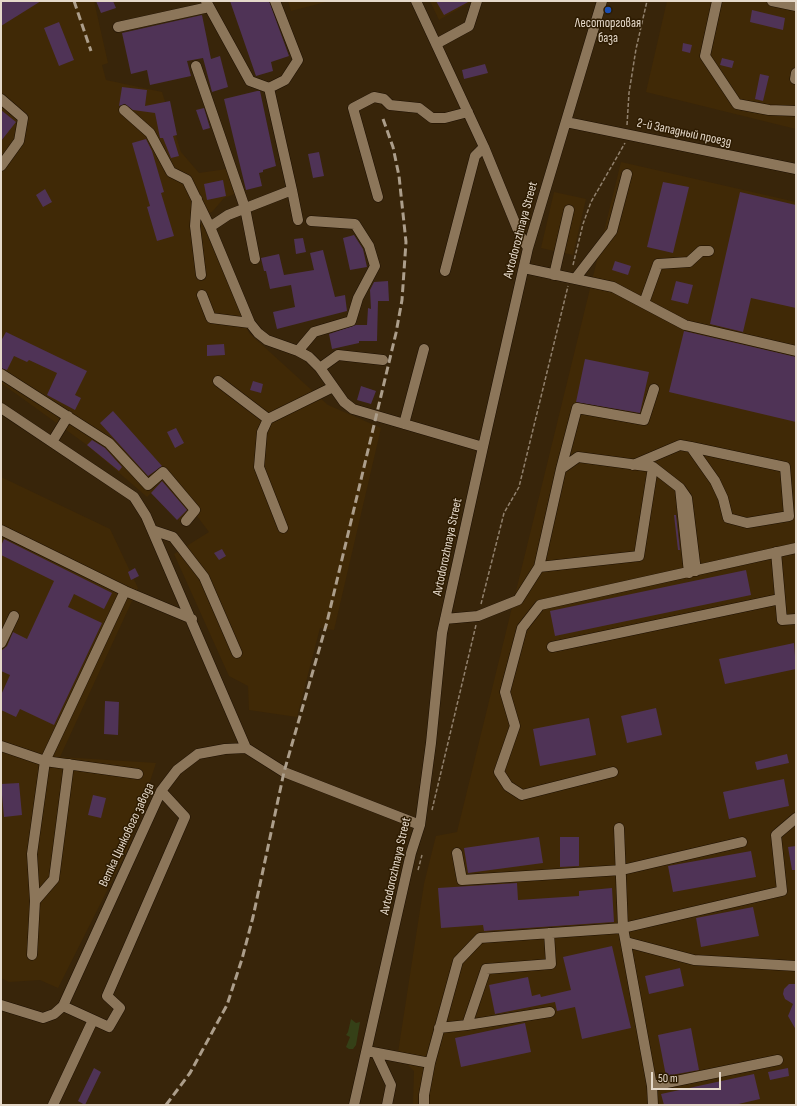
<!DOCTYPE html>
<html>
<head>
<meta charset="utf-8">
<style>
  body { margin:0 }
  #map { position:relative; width:797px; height:1106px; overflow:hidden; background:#38250a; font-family:"Sofia Sans Condensed",sans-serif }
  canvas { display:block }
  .frame { position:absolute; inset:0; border:2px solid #e5d9ca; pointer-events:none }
  .scale { position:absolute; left:651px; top:1072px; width:70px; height:18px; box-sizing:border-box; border:2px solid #e5d9ca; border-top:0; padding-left:5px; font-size:12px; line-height:14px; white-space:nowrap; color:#e5d9ca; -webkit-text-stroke:3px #2d1b01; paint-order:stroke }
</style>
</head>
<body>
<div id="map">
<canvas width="797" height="1106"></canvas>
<div class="frame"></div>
<div class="scale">50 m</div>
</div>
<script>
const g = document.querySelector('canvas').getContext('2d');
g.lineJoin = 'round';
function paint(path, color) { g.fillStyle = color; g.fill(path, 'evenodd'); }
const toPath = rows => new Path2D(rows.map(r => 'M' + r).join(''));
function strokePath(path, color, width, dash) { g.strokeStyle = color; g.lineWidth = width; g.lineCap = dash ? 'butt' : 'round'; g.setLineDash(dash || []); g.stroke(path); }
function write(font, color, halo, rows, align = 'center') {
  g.font = font + ' "Sofia Sans Condensed",sans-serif'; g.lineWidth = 3; g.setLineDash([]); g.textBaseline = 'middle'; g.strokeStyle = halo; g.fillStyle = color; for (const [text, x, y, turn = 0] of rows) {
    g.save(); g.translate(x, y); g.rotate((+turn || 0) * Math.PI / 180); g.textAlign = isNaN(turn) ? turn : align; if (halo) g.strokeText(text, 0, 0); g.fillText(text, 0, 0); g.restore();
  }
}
const built = toPath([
  [1,1,94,1,108,63,102,65,106,80,162,92,181,152,199,173,227,169,235,194,224,198,212,212,199,216,249,333,328,405,381,428,334,630,320,628,297,717,249,710,248,686,229,676,174,554,209,532,197,516,186,527,151,493,147,497,87,445,1,383],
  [288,1,330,1,291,11],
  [430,1,473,1,439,20],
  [667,1,796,1,796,129,646,92],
  [621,162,796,202,796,1105,413,1105,414,1071,406,1063,397,1059,424,884,436,836,457,832],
  [554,192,586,199,573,255,541,248],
  [1,477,110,529,138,588,60,757,156,763,128,849,58,988,40,980,9,982,1,978]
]);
const green = toPath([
  [351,1019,356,1023,360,1022,356,1045,353,1049,349,1049,346,1047,350,1037,346,1035,348,1032]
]);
const building = toPath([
  [1,1,41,1,1,26],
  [96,1,113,1,116,8,101,13],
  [230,1,269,1,289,56,271,62,273,71,256,76],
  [436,1,470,1,444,15],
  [752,10,785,18,783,30,750,22],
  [202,15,211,59,220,56,228,87,212,92,203,58,187,61,191,76,150,85,147,70,131,74,122,33],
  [59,22,74,60,59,66,44,28],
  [683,43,692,45,690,53,682,51],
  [722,58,734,61,732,68,720,65],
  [485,64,488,73,464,79,462,70],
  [760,74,769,76,763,101,755,99],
  [122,87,147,90,145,106,170,101,177,135,173,136,179,156,171,158,163,138,160,138,155,113,133,110,125,104,119,106],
  [257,91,260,91,276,166,263,170,263,172,259,173,262,186,246,190,224,99],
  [204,108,210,128,203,130,196,110],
  [1,110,16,122,1,141],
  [146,139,152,151,164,192,161,193,174,236,157,241,147,207,150,206,132,143],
  [319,152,324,176,313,178,308,154],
  [223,180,226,196,207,200,204,184],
  [663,182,689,187,673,253,647,247],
  [45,189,52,202,43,207,36,195],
  [740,192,796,205,796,308,751,298,743,332,710,324],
  [354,235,363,249,367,267,350,270,343,238],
  [303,238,306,252,296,254,294,239],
  [323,250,335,297,345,295,347,311,277,329,273,312,295,307,291,285,270,289,266,271,264,271,261,258,279,254,284,275,314,270,310,253],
  [615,261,631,266,628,275,612,270],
  [388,281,389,301,378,301,377,341,359,341,359,343,332,349,329,334,356,325,367,325,368,308,371,309,370,290,374,282],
  [676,281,693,285,688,304,671,300],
  [684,331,796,357,796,422,669,392],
  [6,332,87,371,75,395,81,398,75,410,47,395,57,373,29,360,27,362,14,356,7,370,1,368,1,341],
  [224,344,225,355,207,356,207,345],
  [585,359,649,372,640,413,576,402],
  [253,381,263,384,261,393,250,390],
  [361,386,376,391,371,404,357,400],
  [113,411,162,466,148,476,100,423],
  [176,428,184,443,175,448,167,432],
  [92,440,105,448,122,467,119,471,87,445],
  [162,481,187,510,177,520,151,493],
  [674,515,676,515,680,550,678,550],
  [4,539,112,593,104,609,74,594,68,607,102,623,54,725,20,709,16,717,1,710,1,695,10,675,1,671,1,651,7,646,13,632,27,639,54,581,1,555,1,546],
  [222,549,226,556,219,560,214,553],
  [135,568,139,576,131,580,128,572],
  [746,570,751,595,555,636,550,611],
  [794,643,796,669,725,684,719,659],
  [105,701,119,702,118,735,104,734],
  [656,708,662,735,627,743,621,716],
  [589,718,596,755,540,766,533,729],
  [787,754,789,763,757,770,755,762],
  [784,779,789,806,729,819,723,792],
  [19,783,22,815,4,817,1,784],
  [93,795,106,798,101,818,88,815],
  [539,837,543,863,468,873,464,848],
  [560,837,579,837,579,866,560,867],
  [796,846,796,870,792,870,788,847],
  [751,851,756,877,673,892,668,866],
  [517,883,518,900,579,896,579,891,612,888,614,922,484,931,483,925,441,928,438,888],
  [753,907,759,936,701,947,696,918],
  [612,946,631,1028,582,1039,575,1007,557,1011,555,1002,495,1014,489,985,528,977,532,996,540,994,541,997,571,990,563,957],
  [680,968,684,986,649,994,645,976],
  [789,984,796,984,796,1030,788,1016,793,1004,785,999,783,994,784,989],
  [525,1023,531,1052,461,1067,455,1038],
  [691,1028,699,1070,666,1076,658,1035],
  [94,1068,101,1072,85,1105,78,1101],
  [788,1068,789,1076,770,1080,768,1072],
  [754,1074,760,1099,734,1105,664,1105,661,1094]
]);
const path = toPath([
  [627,125,629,93,636,49,647,1],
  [573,265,583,224,591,202,625,143],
  [481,604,504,513,519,487,568,286],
  [432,810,476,625],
  [418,870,422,855]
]);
const minor = toPath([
  [206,1,250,81,269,88,292,190],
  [416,1,484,147,520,235,528,248],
  [717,1,705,56,737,104,769,110,796,111],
  [772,1,796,6],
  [118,27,209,7],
  [436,44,469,26,477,1],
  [196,66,245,208,255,259],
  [795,79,796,73],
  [269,88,285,80,298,60,275,1],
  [1,99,23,118,19,141,1,166],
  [124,110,150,133,171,172,187,180,210,227],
  [566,122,796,169],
  [378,197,353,108,374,97,384,99,390,105,419,108,432,118,445,118,468,112],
  [197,199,195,226,201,275],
  [298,220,292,190,228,215,210,227,250,323,258,333,267,340,298,351,309,357,320,368,344,402,353,409,483,447],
  [524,268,613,287,685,325,796,351],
  [445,271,475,156,484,147],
  [554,275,569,210],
  [575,279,612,231,627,174],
  [202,295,211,318,250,323],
  [644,303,658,264,689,262,701,251,709,251],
  [298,351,314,332,351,321,358,298,375,266,369,246,355,224,311,221],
  [320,368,338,355,383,360],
  [1,374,109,443,148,485,163,472,195,510,186,521],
  [218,381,268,419],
  [1,408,134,497,146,516,246,748],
  [404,424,424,349],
  [52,442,68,416],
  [633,465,680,445,691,447,785,467,789,516,747,523,728,518,723,498,715,481,691,447],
  [561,469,577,408,644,420,654,389],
  [283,528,259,467,262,432,268,419,333,387],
  [1,530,125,591,192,619],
  [152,530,173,537,204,577,237,653],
  [776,552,782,620,796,619],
  [539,567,639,556,653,467],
  [689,573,680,488,687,498,696,571],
  [445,619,478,616,518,600,539,567,561,469,578,457,653,467,680,488],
  [1,643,14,616],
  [552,647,780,599],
  [1,746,45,761,138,774],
  [613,772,522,795,508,786,499,772,515,726,505,692,522,628,540,605,796,548],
  [619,828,623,928,652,1086,653,1105],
  [457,853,462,880,622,870,742,842],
  [35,901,32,854,45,761,125,591],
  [626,942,694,960,796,966],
  [32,955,35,901,54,879,69,764],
  [1,1005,43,1018,54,1014,63,1006,161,791,177,770,198,754,225,749,246,748,284,772,420,825],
  [63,1006,109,1027,120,1008,107,996,185,817,161,791],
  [467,1025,550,1012],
  [439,1028,467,1025,486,969,551,964,549,933],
  [367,1051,430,1063],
  [376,1053,391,1085,387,1105],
  [652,1086,778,1060],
  [53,1105,93,1020],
  [354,1105,411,853,420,825,431,743,442,633,483,447,528,248,602,1],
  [424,1105,424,1095,430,1063,458,961,480,938,623,928,782,891,776,835,796,818]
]);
const rail = toPath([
  [74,1,91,51],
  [166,1105,190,1073,227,1005,242,959,253,917,284,772,327,622,396,333,402,300,406,242,399,176,393,147,383,119]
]);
const markers = [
  [608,10,4,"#1a4fb4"]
];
const poiNames = [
  ["Лесоторговая",608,24],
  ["база",608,39]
];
const streetNames = [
  ["2-й Западный проезд",684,133,12],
  ["Avtodorozhnaya Street",521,230,-75],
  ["Avtodorozhnaya Street",448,547,-78],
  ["Ветка Цинкового завода",127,835,-65],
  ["Avtodorozhnaya Street",396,866,-77]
];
paint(built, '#402906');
paint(green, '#354017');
paint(building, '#4f3356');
strokePath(minor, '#1c0f00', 11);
strokePath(path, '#91816d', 1.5, [4, 2]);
strokePath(minor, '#8c765a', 10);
strokePath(rail, '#ac9e8b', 3, [8, 4]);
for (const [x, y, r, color] of markers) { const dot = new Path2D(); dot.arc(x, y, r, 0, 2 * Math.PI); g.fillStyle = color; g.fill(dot); strokePath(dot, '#2d1b01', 1.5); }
write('13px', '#e5d9ca', '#2d1b01', poiNames);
write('13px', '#e5d9ca', '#2d1b01', streetNames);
</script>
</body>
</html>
